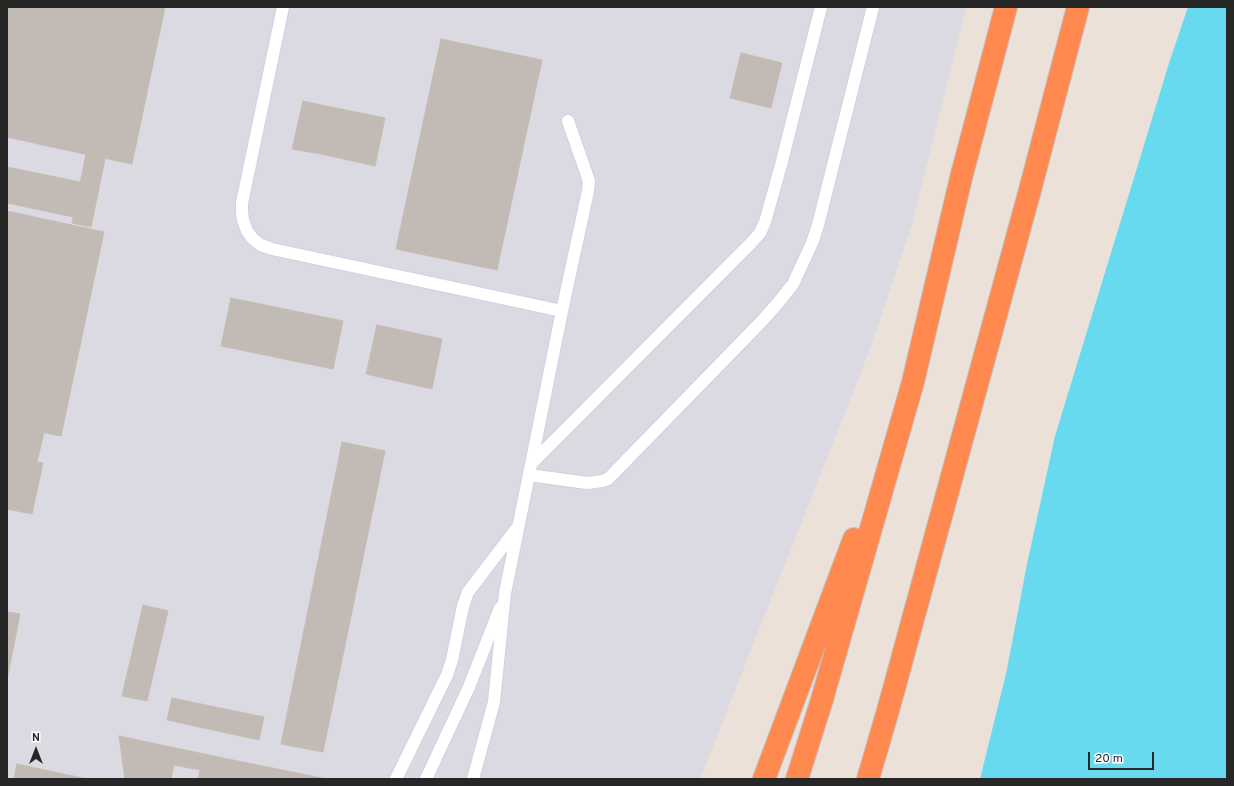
<!DOCTYPE html>
<html>
<head>
<meta charset="utf-8">
<style>
  body { margin:0 }
  #map { position:relative; width:1234px; height:786px; overflow:hidden; background:#ebe1d8; font-family:Overpass,sans-serif }
  canvas { display:block }
  .frame { position:absolute; inset:0; border:8px solid #272727; pointer-events:none }
  .north { position:absolute; left:16px; top:730px; width:40px; height:40px; -webkit-text-stroke:3px #fff; paint-order:stroke; rotate:0deg; font-size:11px; font-weight:700; line-height:16px; text-align:center; color:#272727 }
  .north::after { content:''; display:block; margin:auto; width:14px; height:18px; background:#272727; clip-path:polygon(50% 0,100% 100%,50% 72%,0 100%) }
  .scale { position:absolute; left:1088px; top:752px; width:66px; height:18px; box-sizing:border-box; border:2px solid #272727; border-top:0; padding-left:5px; font-size:12px; line-height:14px; white-space:nowrap; color:#272727; -webkit-text-stroke:3px #fff; paint-order:stroke }
</style>
</head>
<body>
<div id="map">
<canvas width="1234" height="786"></canvas>
<div class="frame"></div>
<div class="north">N</div>
<div class="scale">20 m</div>
</div>
<script>
const g = document.querySelector('canvas').getContext('2d');
g.lineJoin = 'round';
function paint(path, color) { g.fillStyle = color; g.fill(path, 'evenodd'); }
const toPath = rows => new Path2D(rows.map(r => 'M' + r).join(''));
function strokePath(path, color, width, dash) { g.strokeStyle = color; g.lineWidth = width; g.lineCap = dash ? 'butt' : 'round'; g.setLineDash(dash || []); g.stroke(path); }
const industrial = toPath([
  [7,7,966,7,912,224,870,349,700,779,7,779]
]);
const water = toPath([
  [1188,7,1227,7,1227,779,980,779,1006,674,1027,564,1055,436,1170,60]
]);
const building = toPath([
  [9,7,23,7,7,80,7,15,9,7],
  [23,7,91,7,61,149,7,137,7,80,23,7],
  [91,7,165,7,132,164,61,149,91,7],
  [441,39,542,60,497,270,396,249,441,39],
  [741,53,782,63,771,108,730,98,741,53],
  [303,101,331,107,321,154,292,149,303,101],
  [331,107,385,118,375,166,321,154,331,107],
  [86,154,105,159,91,227,72,223,86,154],
  [7,167,80,182,73,217,7,203,7,167],
  [7,211,104,232,61,436,7,425,7,211],
  [231,298,343,321,333,369,221,346,231,298],
  [377,325,442,339,432,389,366,374,377,325],
  [7,425,44,432,37,462,7,456,7,425],
  [342,442,385,451,323,752,281,744,342,442],
  [7,456,43,463,32,514,7,509,7,456],
  [143,605,168,611,147,701,122,696,143,605],
  [7,612,20,614,7,680,7,612],
  [172,698,264,717,259,740,167,720,172,698],
  [119,736,223,758,218,779,198,779,200,770,174,765,171,779,172,779,125,779,119,736],
  [223,758,327,779,218,779,223,758],
  [17,764,87,779,14,779,17,764]
]);
const lane = toPath([
  [283,7,242,203,242,212,243,220,247,231,253,239,261,245,272,249,562,311,505,593,494,702,473,779],
  [562,311,588,191,589,181,568,121],
  [531,464,751,243,760,233,765,222,781,165,821,7],
  [529,475,587,483,602,481,608,479,761,322,777,304,793,284,812,243,818,225,873,7],
  [396,779,447,675,452,660,463,606,468,592,517,528],
  [426,779,469,687,500,608]
]);
const highway = toPath([
  [764,779,854,539],
  [797,779,821,703,913,382,961,178,1006,7],
  [868,779,889,707,1030,190,1078,7]
]);
paint(industrial, '#dbd9e2');
paint(water, '#67daf0');
paint(building, '#c2bbb5');
strokePath(building, '#c6bdb2', 1);
strokePath(lane, '#ced3e1', 14);
strokePath(highway, '#c3c3c3', 24);
strokePath(lane, '#fff', 12);
strokePath(highway, '#ff894f', 22);
</script>
</body>
</html>
